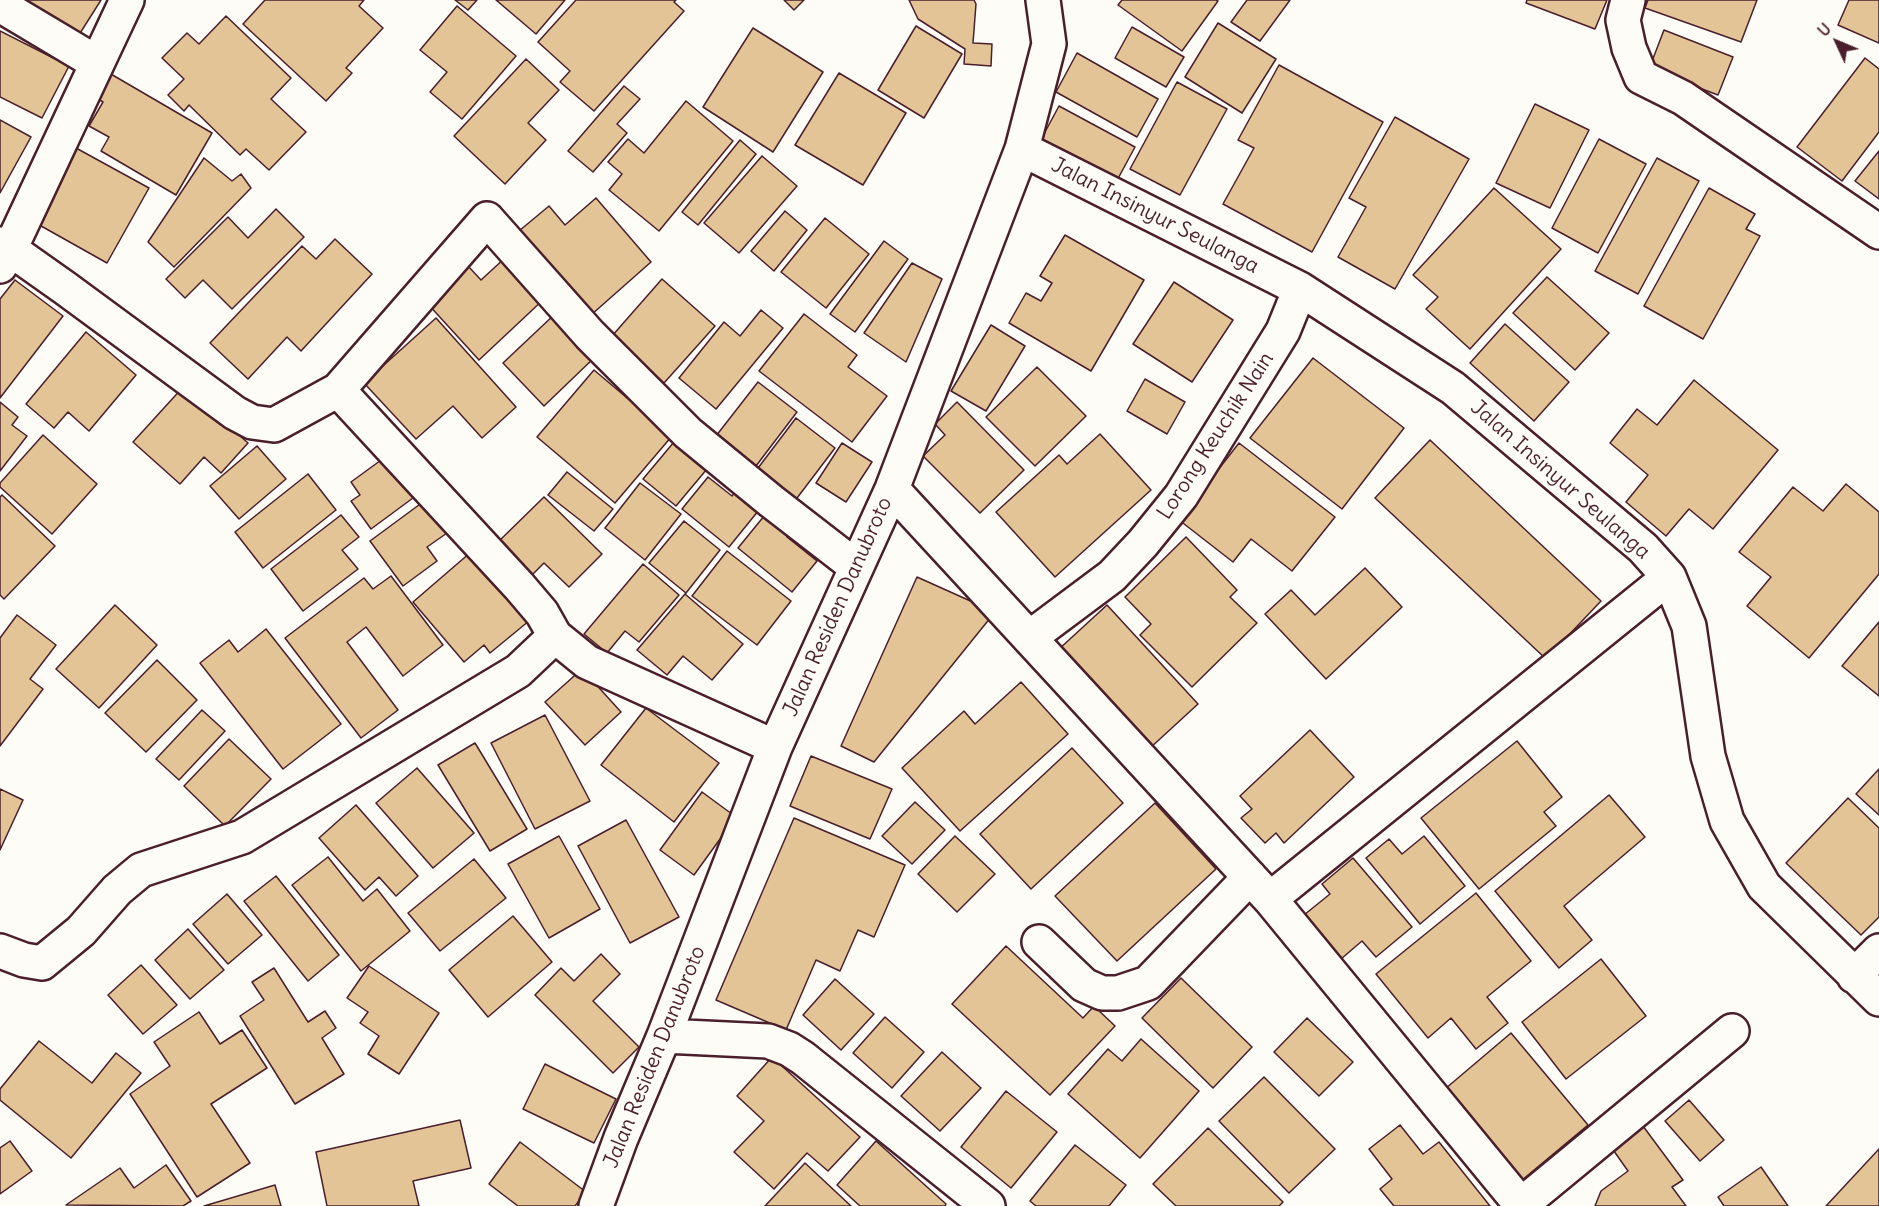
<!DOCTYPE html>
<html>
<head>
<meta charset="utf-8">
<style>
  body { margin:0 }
  #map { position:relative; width:1879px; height:1206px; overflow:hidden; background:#fdfcf7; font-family:Delius,sans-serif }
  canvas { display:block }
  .north { position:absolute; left:1807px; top:12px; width:60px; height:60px; -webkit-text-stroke:4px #fdfcf7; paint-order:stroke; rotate:314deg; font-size:16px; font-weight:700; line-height:24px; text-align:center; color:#4a1f2b }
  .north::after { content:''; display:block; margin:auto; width:21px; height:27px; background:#4a1f2b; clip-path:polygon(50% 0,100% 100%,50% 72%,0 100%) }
</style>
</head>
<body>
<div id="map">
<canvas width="1879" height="1206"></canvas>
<div class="north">U</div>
</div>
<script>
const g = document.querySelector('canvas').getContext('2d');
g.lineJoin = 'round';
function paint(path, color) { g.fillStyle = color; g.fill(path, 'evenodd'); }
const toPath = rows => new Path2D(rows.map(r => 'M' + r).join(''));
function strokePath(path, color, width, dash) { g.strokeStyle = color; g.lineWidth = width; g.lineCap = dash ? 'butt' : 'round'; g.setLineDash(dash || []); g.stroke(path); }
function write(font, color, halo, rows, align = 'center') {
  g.font = font + ' Delius,sans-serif'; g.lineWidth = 4.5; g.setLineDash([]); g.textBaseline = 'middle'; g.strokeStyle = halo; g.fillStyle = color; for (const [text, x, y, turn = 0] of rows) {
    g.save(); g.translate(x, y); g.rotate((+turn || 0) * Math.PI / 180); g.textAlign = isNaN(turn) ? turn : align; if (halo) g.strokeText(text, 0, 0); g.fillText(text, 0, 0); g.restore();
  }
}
const building = toPath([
  [17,0,101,0,77,38,17,0],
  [265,0,364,0,359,6,383,28,346,68,352,73,326,101,243,24,265,0],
  [455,0,477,0,468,10,455,0],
  [496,0,565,0,536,34,496,0],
  [576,0,676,0,674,2,684,11,594,111,560,82,570,71,538,42,576,0],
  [784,0,804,0,794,10,784,0],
  [909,0,974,0,976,4,973,43,992,44,991,66,964,64,965,49,918,19,909,0],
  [1122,0,1216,0,1218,1,1182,51,1118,5,1122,0],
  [1247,0,1290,0,1260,41,1231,22,1247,0],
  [1527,0,1607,0,1595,29,1526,3,1527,0],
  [1648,0,1757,0,1741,42,1645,8,1648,0],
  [1849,0,1879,0,1879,43,1838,25,1849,0],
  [457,6,516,56,462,119,430,92,447,72,420,50,457,6],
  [226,16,291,78,271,99,306,132,269,170,246,149,240,155,189,105,184,111,168,95,184,79,162,58,187,33,199,44,226,16],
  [1218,23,1276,59,1242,113,1185,77,1218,23],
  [916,26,962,54,924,118,878,90,916,26],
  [1132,27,1184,57,1166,87,1115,58,1132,27],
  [753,28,823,72,773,152,703,107,753,28],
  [1664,30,1733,57,1718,95,1649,69,1664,30],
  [0,31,69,66,42,118,0,97,0,31],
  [1077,53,1158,99,1137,137,1056,92,1077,53],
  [1865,58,1879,69,1879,132,1842,181,1797,147,1865,58],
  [526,59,559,90,528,123,546,140,505,184,454,136,526,59],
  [1279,65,1383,122,1312,252,1223,204,1254,148,1238,140,1279,65],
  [104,70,212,133,176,195,101,151,109,137,89,126,103,102,90,94,104,70],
  [839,73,906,113,863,185,795,145,839,73],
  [1177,82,1227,109,1180,195,1130,169,1177,82],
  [624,86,640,99,617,124,627,133,593,172,568,151,624,86],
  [686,101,733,141,659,231,609,190,622,174,608,162,628,139,644,153,686,101],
  [1535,104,1589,130,1550,208,1496,183,1535,104],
  [1059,106,1135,147,1114,186,1038,145,1059,106],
  [1395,117,1469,159,1395,289,1338,257,1366,207,1349,198,1395,117],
  [0,120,31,137,0,193,0,120],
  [1599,139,1646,164,1598,253,1552,228,1599,139],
  [740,140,756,154,698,225,682,212,740,140],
  [76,148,149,188,107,263,34,222,76,148],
  [1879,151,1879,199,1855,181,1879,151],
  [762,156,797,186,739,253,704,223,762,156],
  [204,158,232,181,241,174,251,188,174,267,148,242,204,158],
  [1657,158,1699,181,1638,294,1595,271,1657,158],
  [1494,188,1561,249,1470,349,1426,309,1438,297,1413,275,1494,188],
  [1709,188,1755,214,1746,229,1760,236,1703,339,1644,306,1709,188],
  [596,198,651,262,591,315,519,231,549,206,565,225,596,198],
  [276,209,304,237,232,309,203,280,185,298,166,279,228,217,248,238,276,209],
  [785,211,807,230,774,271,751,251,785,211],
  [825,218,869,254,826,308,781,272,825,218],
  [1065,235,1144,280,1091,371,1009,323,1026,293,1041,301,1052,283,1040,276,1065,235],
  [335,239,372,274,301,351,287,337,248,379,210,343,302,246,316,259,335,239],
  [884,241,908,259,855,332,830,314,884,241],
  [506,257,544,299,479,360,427,303,468,266,481,280,506,257],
  [912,263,942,279,906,362,864,333,912,263],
  [1547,277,1609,333,1575,370,1513,313,1547,277],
  [662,279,715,326,664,383,612,336,662,279],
  [15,280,63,316,0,398,0,299,15,280],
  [1174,282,1233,320,1192,382,1133,344,1174,282],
  [761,310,783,328,716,409,679,378,724,322,740,336,761,310],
  [556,313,596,356,544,406,503,363,556,313],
  [804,314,857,355,848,367,887,396,852,442,759,371,804,314],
  [436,318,516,407,482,438,453,406,416,439,364,383,436,318],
  [1505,324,1569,382,1534,421,1470,363,1505,324],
  [991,325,1025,346,986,411,951,391,991,325],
  [86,332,136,375,89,431,68,412,54,428,26,404,86,332],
  [1313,358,1404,428,1342,509,1250,438,1313,358],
  [1037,367,1086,416,1035,466,986,417,1037,367],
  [594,370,672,436,615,503,537,437,594,370],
  [1145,379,1185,402,1167,434,1127,411,1145,379],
  [1694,380,1778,450,1713,529,1689,509,1666,536,1626,502,1648,475,1610,443,1637,409,1657,425,1694,380],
  [758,382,797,412,756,466,716,436,758,382],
  [184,386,248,443,221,473,204,457,180,484,133,442,184,386],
  [0,402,18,417,12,425,27,436,0,471,0,402],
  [957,402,1024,470,980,513,923,456,945,435,935,424,957,402],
  [796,418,835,448,794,502,755,472,796,418],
  [1100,434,1151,490,1055,577,996,512,1059,455,1067,464,1100,434],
  [43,435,97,484,52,534,0,487,0,483,43,435],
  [679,436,712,463,676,506,643,479,679,436],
  [1430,440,1601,601,1546,659,1375,498,1430,440],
  [842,443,872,462,846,502,816,483,842,443],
  [1239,443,1335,517,1292,571,1251,539,1233,562,1179,520,1239,443],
  [257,446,286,479,239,519,210,486,257,446],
  [388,455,417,495,371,529,351,501,360,495,351,482,388,455],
  [567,472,613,509,594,531,548,495,567,472],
  [308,474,336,510,263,568,235,532,308,474],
  [708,477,732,496,740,486,763,505,729,547,682,509,708,477],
  [640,483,681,514,645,560,605,528,640,483],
  [1846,484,1879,512,1879,574,1809,658,1747,606,1771,577,1739,552,1793,487,1823,511,1846,484],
  [2,495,55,546,4,599,0,595,0,497,2,495],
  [544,497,602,554,569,587,544,563,528,579,495,545,544,497],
  [427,499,450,531,427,547,437,561,403,586,370,541,427,499],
  [769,510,792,529,787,537,817,561,792,592,738,548,769,510],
  [341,515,359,537,342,550,358,569,303,611,271,569,341,515],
  [684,521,720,550,686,593,649,563,684,521],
  [1186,537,1237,590,1230,597,1257,623,1192,687,1140,635,1151,624,1125,597,1186,537],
  [727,551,791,601,757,645,692,596,727,551],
  [471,552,535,616,490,653,484,645,464,662,413,602,471,552],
  [643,564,679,595,639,642,625,631,607,653,584,634,643,564],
  [1365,568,1402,607,1326,679,1265,614,1291,590,1315,615,1365,568],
  [391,576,443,645,403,676,366,627,347,642,398,710,361,738,285,638,364,578,373,589,391,576],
  [917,577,995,612,874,762,841,746,917,577],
  [685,594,743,644,712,680,683,656,667,675,637,650,685,594],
  [115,605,157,645,99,708,56,669,115,605],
  [1107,605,1198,704,1149,749,1058,650,1107,605],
  [17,615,56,645,30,679,43,689,0,746,0,638,17,615],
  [1879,622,1879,696,1842,666,1879,622],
  [266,629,341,724,283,769,200,663,229,640,238,652,266,629],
  [157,660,197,700,146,752,105,713,157,660],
  [582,669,621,712,585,745,545,702,582,669],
  [1021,682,1068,734,960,831,902,768,964,711,975,724,1021,682],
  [646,708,719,763,674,822,601,765,646,708],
  [202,710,225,731,179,780,156,759,202,710],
  [545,715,590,801,535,829,491,743,545,715],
  [1310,730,1354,777,1284,843,1276,833,1265,843,1241,818,1252,809,1240,796,1310,730],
  [229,739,271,779,225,826,184,786,229,739],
  [1517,741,1562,797,1544,812,1556,826,1479,889,1421,818,1517,741],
  [475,743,527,829,490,851,438,765,475,743],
  [1072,748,1123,803,1031,889,980,834,1072,748],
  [811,756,892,789,870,839,790,806,811,756],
  [417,768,474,833,433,868,376,803,417,768],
  [1879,769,1879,815,1856,794,1879,769],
  [0,789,23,800,0,850,0,789],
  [702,792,736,817,694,875,660,850,702,792],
  [1609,795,1645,837,1564,906,1592,940,1559,968,1495,891,1609,795],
  [1848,798,1879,828,1879,917,1861,935,1786,863,1848,798],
  [915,802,945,830,912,864,882,836,915,802],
  [1155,803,1216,869,1117,961,1055,896,1155,803],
  [356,805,418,876,396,896,379,877,365,890,319,838,356,805],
  [794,818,905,865,874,937,858,930,840,971,816,960,786,1030,716,1000,794,818],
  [626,820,679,917,630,943,578,846,626,820],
  [559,836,600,909,549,938,508,864,559,836],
  [955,836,995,874,957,912,918,874,955,836],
  [1424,836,1465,886,1420,924,1366,858,1389,839,1402,854,1424,836],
  [328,857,363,901,377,889,410,931,361,971,292,885,328,857],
  [1353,858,1412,927,1376,957,1362,941,1341,959,1304,915,1330,894,1322,884,1353,858],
  [474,859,506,898,440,951,408,913,474,859],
  [276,876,339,955,308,981,244,901,276,876],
  [1476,893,1531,961,1487,997,1508,1023,1476,1049,1451,1018,1428,1038,1376,974,1476,893],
  [227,894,262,935,228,964,193,924,227,894],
  [513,916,552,962,488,1017,449,970,513,916],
  [188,929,224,970,190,999,155,960,188,929],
  [1006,946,1083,1018,1094,1006,1115,1026,1050,1095,952,1004,1006,946],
  [601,954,620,974,593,1001,639,1047,613,1073,535,995,561,968,574,981,601,954],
  [1601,959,1646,1016,1566,1079,1522,1022,1601,959],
  [141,965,177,1005,143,1034,108,995,141,965],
  [369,966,439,1013,399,1074,368,1054,379,1036,360,1023,368,1012,347,998,369,966],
  [274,968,308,1022,325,1011,336,1028,322,1038,344,1074,295,1104,240,1016,264,1000,252,982,274,968],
  [1181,978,1252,1047,1213,1088,1142,1018,1181,978],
  [835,979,874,1014,841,1050,803,1015,835,979],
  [199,1012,220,1044,242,1030,267,1068,211,1104,250,1163,197,1197,130,1094,170,1066,154,1042,199,1012],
  [885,1017,924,1052,892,1088,853,1053,885,1017],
  [1307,1018,1353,1062,1319,1096,1274,1052,1307,1018],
  [1511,1033,1588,1125,1521,1181,1445,1089,1511,1033],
  [1141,1039,1199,1091,1140,1158,1068,1094,1108,1049,1122,1061,1141,1039],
  [39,1041,92,1083,116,1053,141,1073,71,1158,0,1100,0,1089,39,1041],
  [942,1052,981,1088,940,1131,901,1096,942,1052],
  [772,1057,860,1137,828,1171,807,1153,774,1189,734,1152,764,1121,737,1096,772,1057],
  [545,1064,616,1099,594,1143,523,1109,545,1064],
  [1264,1077,1335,1149,1289,1193,1219,1121,1264,1077],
  [1006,1091,1057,1132,1011,1188,961,1147,1006,1091],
  [1689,1100,1724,1140,1700,1161,1665,1121,1689,1100],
  [460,1120,471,1168,413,1181,419,1206,327,1206,316,1152,460,1120],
  [1640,1122,1683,1180,1672,1187,1686,1206,1595,1206,1601,1191,1628,1171,1609,1144,1640,1122],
  [1400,1125,1423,1154,1439,1142,1490,1206,1394,1206,1380,1189,1392,1179,1369,1149,1400,1125],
  [1208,1128,1283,1202,1279,1206,1176,1206,1153,1184,1208,1128],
  [10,1141,32,1171,0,1194,0,1148,10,1141],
  [876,1141,946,1204,945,1206,860,1206,837,1185,876,1141],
  [520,1142,586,1192,575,1206,518,1206,489,1184,520,1142],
  [1075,1145,1126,1185,1109,1206,1036,1206,1030,1201,1075,1145],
  [1879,1149,1879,1206,1826,1206,1879,1149],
  [805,1163,851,1206,765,1206,805,1163],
  [166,1165,191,1201,183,1206,66,1205,120,1168,134,1188,166,1165],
  [1761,1167,1788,1206,1724,1206,1718,1197,1761,1167],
  [275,1185,281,1206,204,1206,275,1185]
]);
const minor = toPath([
  [1628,0,1623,20,1629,48,1641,77,1683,98,1879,232],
  [0,5,97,63],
  [1022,149,1300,289,1453,388,1643,548,1669,577,1689,626,1708,756,1727,821,1764,886,1879,999],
  [0,244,7,247,65,288,235,413,252,422,274,425,338,390,519,586,542,613,555,636,587,662,775,747],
  [0,266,12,245,127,0],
  [338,390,487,219,590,335,688,433,771,501,855,566],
  [892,489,1270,899,1522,1206],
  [1029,638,1112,576,1143,543,1181,496,1283,331,1300,289],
  [1270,899,1669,577],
  [1039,942,1084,985,1102,993,1118,993,1148,983,1250,877],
  [0,951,24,960,42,963,81,931,117,890,141,870,242,837,518,671,555,636],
  [1854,976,1879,951],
  [664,1036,768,1041,789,1049,803,1058,988,1206],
  [1521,1205,1732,1031],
  [596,1206,621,1138,664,1036,775,747,892,489,1022,149,1049,44,1043,0]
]);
const streetNames = [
  ["Jalan Insinyur Seulanga",1155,216,27],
  ["Lorong Keuchik Nain",1216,436,-57],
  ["Jalan Insinyur Seulanga",1560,480,41],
  ["Jalan Residen Danubroto",838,607,-66],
  ["Jalan Residen Danubroto",655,1057,-68]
];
paint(building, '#e2c496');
strokePath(building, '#4a1f2b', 1.5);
strokePath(minor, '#4a1f2b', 38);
strokePath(minor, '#fdfcf7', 33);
write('21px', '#4a1f2b', '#fdfcf7', streetNames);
</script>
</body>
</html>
